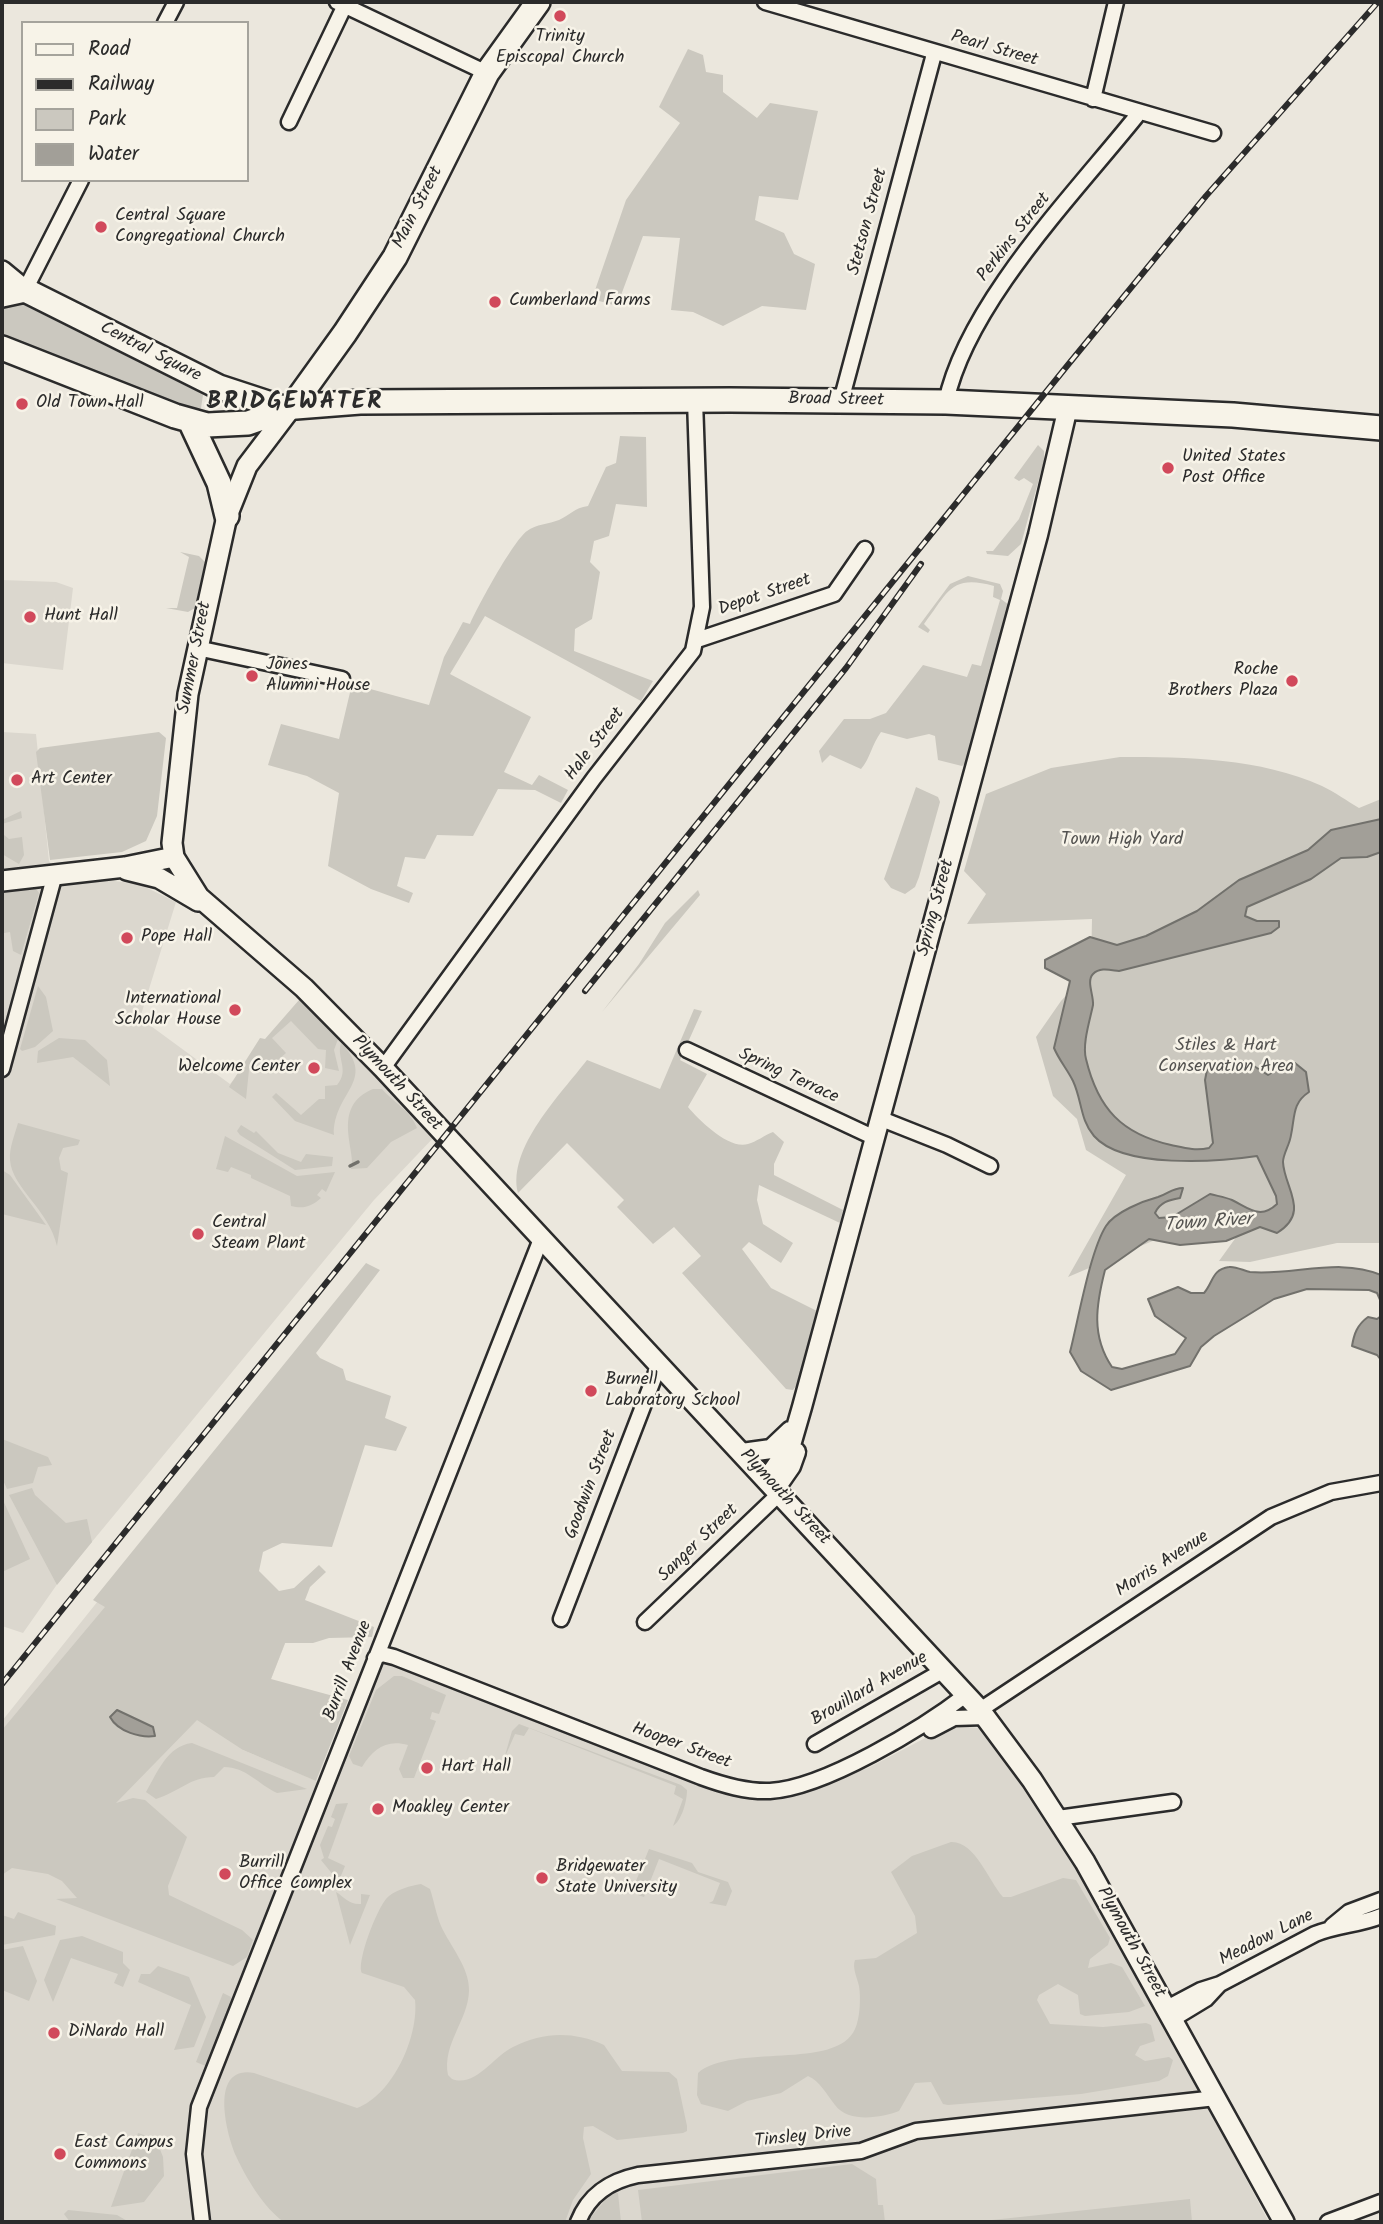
<!DOCTYPE html>
<style>
body{margin:0}
#map{position:relative;width:1383px;height:2224px;overflow:hidden;background:#ebe7dd;font-family:Kalam,sans-serif}
canvas{display:block}
.frame{position:absolute;inset:0;border:4px solid #2b2b2b;pointer-events:none}
.legend{position:absolute;left:21px;top:21px;width:228px;height:161px;box-sizing:border-box;background:#f7f3e8;border:2px solid #a5a39c;margin:0;padding:9px 12px;list-style:none;font-size:21px;color:#2b2b2b}
.legend li{display:flex;align-items:center;gap:14px;height:35px}
.legend b{width:35px;border:2px solid #a5a39c}
</style>
<div id="map">
<canvas width="1383" height="2224"></canvas>
<div class="frame"></div>
<ul class="legend">
<li><b style="height:9px;background:#f7f3e8"></b>Road</li>
<li><b style="height:9px;background:#2b2b2b"></b>Railway</li>
<li><b style="height:19px;background:#cbc8bf"></b>Park</li>
<li><b style="height:19px;background:#a29f98"></b>Water</li>
</ul>
</div>
<script>
const ctx = document.querySelector('canvas').getContext('2d');
ctx.lineJoin = 'round';
function fillPath(path, color) {
  ctx.fillStyle = color;
  ctx.fill(path, 'evenodd');
}
function stroke(path, color, width, dash) {
  ctx.strokeStyle = color;
  ctx.lineWidth = width;
  ctx.lineCap = dash ? 'butt' : 'round';
  ctx.setLineDash(dash || []);
  ctx.stroke(path);
}
function label(font, color, halo, rows, align = 'center') {
  ctx.font = font + ' Kalam,sans-serif';
  ctx.lineWidth = 5;
  ctx.setLineDash([]);
  ctx.textBaseline = 'middle';
  ctx.strokeStyle = halo;
  ctx.fillStyle = color;
  for (const [text, x, y, turn = 0] of rows) {
    ctx.save();
    ctx.translate(x, y);
    ctx.rotate((+turn || 0) * Math.PI / 180);
    ctx.textAlign = isNaN(turn) ? turn : align;
    if (halo) ctx.strokeText(text, 0, 0);
    ctx.fillText(text, 0, 0);
    ctx.restore();
  }
}
const built = new Path2D(`
 M2,580L56,582L73,588L63,670L2,663Z
 M2,732L36,734L49,861L65,884L106,880L139,884L176,902L140,1018L230,1084L304,996L437,1134L374,1200L58,1583L23,1633L2,1626Z
 M126,1566L290,1631L243,1750L331,1787L381,1660L749,1799L778,1800L868,1768L950,1725L979,1728L1010,1767L1063,1846L1137,1974L1269,2222H2V1721Z`);
const green = new Path2D(`
 M688,49L703,55L706,72L723,75V92L757,118L770,103L818,111L798,200L759,196L755,220L784,233L794,254L815,264L806,310L762,306L723,326L693,312L671,310L680,238L643,236L617,306L592,299L626,200L680,123L659,107Z
 M14,297L200,388L203,395L201,408L194,412L4,338L2,302Z
 M620,436L646,437L647,507L616,504L609,536L594,541L590,562L600,572L592,619L575,629L574,651L653,681L641,701L485,616L450,674L531,717L504,772L532,785L539,775L568,790L561,803L535,790L498,789L473,836L437,835L425,859L405,857L397,886L413,893L409,903L371,889L328,866L339,793L307,776L268,765L281,724L339,739L352,684L429,705L444,657L463,622L470,624C478,606 513,541 527,531C536,524 549,524 559,520C570,515 574,508 588,506L606,467L616,463Z
 M1038,445L1044,451V461L1021,544L1008,556L987,554L986,551H993L1019,519L1033,484L1024,478L1019,481L1014,478Z
 M180,552L199,556L205,562L195,608L188,612L166,608H177L189,557Z
 M968,576L1000,584L1003,591L1001,599L1009,605L967,762L962,766L938,760L935,736L929,734L907,739L881,732C872,744 870,759 861,769L830,755L822,763L819,751L844,719H870L886,713L923,665L967,677L972,664L981,666L1000,600L993,597L994,586C950,574 948,593 924,624L930,630L928,633L918,627L950,584Z
 M159,732L166,738L157,816L146,841L122,852L50,860L36,752L40,748Z
 M1120,757C1187,757 1260,758 1322,786C1335,792 1347,801 1359,808L1381,799V1243H1337L1250,1262L1219,1261L1237,1236L1183,1228L1068,1277L1126,1175L1086,1150L1077,1119L1053,1096L1036,1037L1061,1001L1091,968L1092,919L967,924L986,894L964,871L986,794L1051,768Z
 M916,787L938,797L940,802L919,877L915,887L905,894L891,888L884,879Z
 M21,811L22,818L2,824L4,835L9,839L22,837L24,855L19,864L2,854V820Z
 M36,889L39,893L21,955L13,951L10,932L4,933L2,893Z
 M698,890L700,895L602,1012L639,964L665,923Z
 M38,986L46,997L53,1031L35,1047L22,1051L20,1049Z
 M299,1000L338,1039L334,1050L339,1071L325,1068L326,1050L318,1049L291,1021L272,1038L286,1053L272,1065L260,1062L249,1070L246,1099L229,1087L260,1038L265,1039Z
 M694,1009L702,1011L680,1060L707,1074L688,1107C699,1120 729,1150 748,1144C756,1142 765,1135 773,1132L784,1142L774,1164V1175L843,1210L840,1223L759,1185L757,1200L763,1224L793,1243L781,1263L749,1242L742,1249L771,1288L817,1311L799,1382L793,1390L786,1389L682,1273L701,1256L674,1227L653,1244L617,1207L624,1200L567,1143L518,1193C507,1148 561,1094 587,1060L660,1089Z
 M59,1038L85,1040L107,1060L110,1086L73,1057L37,1063L38,1051Z
 M341,1043C378,1081 333,1092 334,1135L295,1121L272,1097L276,1093L301,1115L319,1099H325V1086L337,1085C350,1070 336,1058 341,1043Z
 M373,1089H382C392,1101 411,1111 417,1128L391,1142L367,1168L351,1169C358,1154 329,1107 373,1089Z
 M18,1123L80,1140L78,1145L63,1148L59,1158L61,1170L68,1173L57,1246C49,1210 12,1188 10,1160C9,1148 15,1134 18,1123Z
 M241,1125L254,1133L256,1131L278,1153L301,1162L306,1154L333,1157L332,1166L295,1170L240,1135L237,1131Z
 M225,1136L297,1176L335,1172L326,1192L322,1189L317,1195L321,1198C311,1207 303,1209 291,1206L290,1196L251,1178V1175L231,1167L228,1172L216,1169Z
 M2,1170L10,1175L46,1225L2,1214Z
 M366,1263L380,1270L316,1353L320,1358L343,1369L346,1380L391,1396L385,1418L407,1427L396,1451L365,1445L332,1547L282,1543L263,1552L259,1571L279,1591L294,1588L319,1565L326,1572L310,1587L305,1600L374,1627L372,1637L329,1638L313,1643H285L271,1679L348,1700L316,1781L243,1750L197,1720L116,1803L133,1798L145,1800L187,1837L168,1886L169,1895L242,1930L253,1940L247,1957L233,1966L56,1899L77,1898L62,1881L48,1874L12,1868L2,1875V1730L105,1607L93,1600Z
 M2,1439L48,1457L52,1465L38,1467L33,1483L7,1489L2,1478Z
 M32,1488L35,1495L66,1523L87,1519L92,1542L57,1585L9,1495Z
 M2,1498L30,1559L2,1572Z
 M394,1676H402L446,1695L439,1714L432,1712L430,1719L436,1721L414,1778H403L399,1769L408,1745C386,1739 373,1749 362,1767L353,1764L349,1756L376,1690Z
 M519,1724L681,1785L687,1790C687,1801 682,1820 673,1826L683,1799L674,1794L676,1786L529,1728L524,1736L515,1734L504,1759L512,1731Z
 M192,1743L307,1789L277,1793C258,1784 246,1767 224,1767L214,1777C190,1777 179,1792 156,1799L146,1792C157,1773 167,1746 192,1743Z
 M348,1803L328,1858L345,1866L340,1878L334,1876L321,1860L324,1858L320,1845L328,1826L332,1827L335,1819L331,1817L336,1804Z
 M951,1842C975,1841 988,1880 1003,1897H1011L1063,1878L1076,1880L1110,1938L1108,1945L1090,1959L1088,1968L1111,1963L1122,1967L1145,2006L1129,2012L1085,2016L1080,2014L1078,1995L1058,1984L1039,1995L1037,2000L1050,2024L1103,2027L1146,2023L1151,2025L1155,2041L1140,2046L1135,2055L1145,2061L1169,2057L1173,2060L1168,2076L1159,2081L1081,2094L948,2105L943,2104L931,2082L915,2083L899,2111C881,2118 848,2123 835,2105C827,2095 820,2081 808,2076L781,2093L747,2101L728,2111L701,2104L697,2095L698,2073C732,2043 837,2071 855,2029C860,2019 861,1997 859,1986C857,1977 852,1968 855,1960L876,1958L917,1933L915,1916L891,1872L912,1856Z
 M649,1849L692,1863L698,1872L728,1882L732,1891L726,1906L709,1903L713,1901L720,1883L659,1859L644,1897L638,1895L634,1886Z
 M421,1884L430,1889C434,1901 436,1914 441,1926C450,1946 470,1968 469,1991C468,2021 442,2044 448,2075L452,2079C475,2088 494,2056 513,2047C543,2032 573,2031 604,2045L622,2071L669,2072L677,2079L687,2126V2131L683,2133L617,2140L593,2126L584,2127L583,2138L591,2174L573,2200L565,2222H284C264,2208 246,2178 236,2156C226,2133 209,2065 254,2073L357,2108C393,2095 419,2036 415,2000L404,1987L362,1973C356,1963 378,1904 389,1896C398,1889 410,1886 421,1884Z
 M336,1892C343,1896 349,1905 361,1904V1894L370,1895L350,1945Z
 M18,1912L56,1926L55,1935L2,1945V1915L14,1919Z
 M82,1936L123,1952V1963L130,1970L123,1987L114,1983L118,1974L71,1958L53,2002L44,1980L60,1940Z
 M23,1946L37,1981L29,2001L2,1990V1950Z
 M158,1966L189,1977L206,2017L194,2047L174,2050L191,2005L138,1982L141,1974H150Z
 M223,1993L231,1997L233,2003L208,2067L196,2062Z
 M138,2133L156,2139L163,2157L164,2176L144,2202L111,2207Z
 M852,2164L876,2179L878,2205H883L885,2222H642L638,2190Z
 M611,2193H618L621,2222H587Z
 M1190,2199L1192,2222H973Z
 M68,2210L117,2215L129,2222H70L64,2214Z`);
const water = new Path2D(`
 M1381,819V852L1367,857L1341,858L1311,879L1247,907L1245,916L1257,921H1279V927L1271,933L1119,971C1110,970 1100,967 1093,974C1086,981 1094,996 1093,1005C1090,1020 1082,1044 1086,1059C1098,1109 1122,1134 1171,1145C1185,1148 1195,1151 1209,1148L1213,1143L1205,1080L1208,1065L1246,1061L1268,1075L1284,1065L1295,1063L1306,1072L1309,1092C1292,1103 1295,1117 1291,1135C1290,1144 1283,1154 1283,1162C1284,1188 1311,1212 1277,1233L1260,1227L1226,1241L1180,1245L1149,1239L1105,1270C1096,1305 1091,1336 1112,1367L1122,1369L1175,1354L1186,1338L1155,1316L1148,1299L1178,1287L1191,1293H1204C1213,1283 1212,1269 1229,1267C1236,1266 1244,1271 1250,1272C1293,1276 1339,1257 1381,1275V1302L1377,1293L1369,1290L1307,1289L1274,1299L1214,1336L1201,1347L1190,1366L1111,1390L1081,1371L1070,1352C1078,1321 1090,1251 1106,1226C1115,1212 1143,1201 1158,1197C1168,1194 1172,1188 1183,1188L1180,1198C1169,1200 1160,1202 1155,1213L1159,1218L1172,1217L1210,1194C1217,1196 1225,1197 1232,1200C1249,1208 1260,1220 1277,1204L1276,1196L1257,1156C1217,1162 1123,1169 1094,1136C1080,1120 1082,1100 1073,1081C1067,1069 1059,1060 1054,1048L1070,981L1045,968V960L1090,937L1117,945L1146,936L1197,911L1239,880L1308,850L1331,830Z
 M1381,1316V1360L1377,1355L1352,1346C1354,1334 1357,1325 1368,1317L1377,1319Z
 M117,1710L153,1727L155,1736C141,1738 118,1732 110,1717Z`);
const stream = new Path2D(`
 M350,1166L358,1162`);
const minor = new Path2D(`
 M337,2L487,73
 M765,2L1213,133
 M165,23L176,2
 M1093,99L1116,2
 M289,122L345,5
 M25,290L81,180
 M841,401L934,54
 M946,402C967,303 1076,192 1139,113
 M697,640L834,594L865,549
 M197,648L342,679
 M687,1050L873,1137
 M383,1068L594,778L693,651L702,607L695,400
 M2,1069L55,874
 M879,1118L947,1145L990,1166
 M561,1619L659,1365
 M645,1622L779,1494
 M375,1658L382,1654L394,1657L701,1777C723,1785 746,1792 770,1791C824,1788 923,1728 967,1694
 M980,1710L1271,1517L1331,1492L1381,1483
 M931,1730L954,1718L986,1717
 M815,1744L944,1670
 M1058,1818L1173,1802
 M1332,1926L1349,1912L1381,1900
 M1167,2008L1201,1990L1220,1984L1315,1934C1337,1925 1359,1925 1381,1916
 M1173,2019L1206,1999L1219,1985
 M202,2222L194,2154L199,2107L541,1239
 M578,2222C589,2194 610,2181 638,2175L861,2151L916,2131L1216,2098
 M1328,2222L1381,2202`);
const tertiary = new Path2D(`
 M742,1453L771,1449L790,1431
 M766,1480L791,1445L802,1407L1038,535L1068,407
 M775,1489L791,1466L796,1452`);
const secondary = new Path2D(`
 M2,271L25,290
 M291,408L247,466L227,516L188,694L172,843L174,857L199,897L304,988L383,1068L980,1710L1032,1780L1085,1862L1284,2222
 M127,870L159,878L198,901
 M2,881L125,867L174,857`);
const primary = new Path2D(`
 M2,295L25,290L219,387L283,408L360,402L730,400L946,402L1233,415L1381,428
 M2,348L175,416L207,425L248,423L291,408L345,333L395,257L487,73L538,2
 M190,421L219,483L227,516`);
const rail = new Path2D(`
 M585,991L846,668L921,564
 M2,1684L1067,366L1206,196L1378,2`);
const markers = [
 [560,16,7,"#d1495b"],
 [101,227,7,"#d1495b"],
 [495,302,7,"#d1495b"],
 [22,404,7,"#d1495b"],
 [1168,468,7,"#d1495b"],
 [30,617,7,"#d1495b"],
 [252,676,7,"#d1495b"],
 [1292,681,7,"#d1495b"],
 [17,780,7,"#d1495b"],
 [127,938,7,"#d1495b"],
 [235,1010,7,"#d1495b"],
 [314,1068,7,"#d1495b"],
 [198,1234,7,"#d1495b"],
 [591,1391,7,"#d1495b"],
 [427,1768,7,"#d1495b"],
 [378,1809,7,"#d1495b"],
 [225,1874,7,"#d1495b"],
 [542,1878,7,"#d1495b"],
 [54,2033,7,"#d1495b"],
 [60,2154,7,"#d1495b"]
];
const poiNames = [
 ["Trinity",560,38,"center"],
 ["Episcopal Church",560,59,"center"],
 ["Central Square",115,217],
 ["Congregational Church",115,238],
 ["Cumberland Farms",509,302],
 ["Old Town Hall",36,404],
 ["United States",1182,458],
 ["Post Office",1182,479],
 ["Hunt Hall",44,617],
 ["Jones",266,666],
 ["Alumni House",266,687],
 ["Roche",1278,671,"right"],
 ["Brothers Plaza",1278,692,"right"],
 ["Art Center",31,780],
 ["Pope Hall",141,938],
 ["International",221,1000,"right"],
 ["Scholar House",221,1021,"right"],
 ["Welcome Center",300,1068,"right"],
 ["Central",212,1224],
 ["Steam Plant",212,1245],
 ["Burnell",605,1381],
 ["Laboratory School",605,1402],
 ["Hart Hall",441,1768],
 ["Moakley Center",392,1809],
 ["Burrill",239,1864],
 ["Office Complex",239,1885],
 ["Bridgewater",556,1868],
 ["State University",556,1889],
 ["DiNardo Hall",68,2033],
 ["East Campus",74,2144],
 ["Commons",74,2165]
];
const streetNames = [
 ["Pearl Street",994,50,16],
 ["Main Street",419,208,-63],
 ["Stetson Street",869,222,-75],
 ["Perkins Street",1015,238,-52],
 ["Central Square",150,353,27],
 ["Broad Street",836,401,1],
 ["Depot Street",765,596,-19],
 ["Summer Street",196,658,-79],
 ["Hale Street",596,745,-53],
 ["Spring Street",937,908,-75],
 ["Spring Terrace",788,1077,25],
 ["Plymouth Street",396,1084,47],
 ["Goodwin Street",592,1485,-69],
 ["Plymouth Street",784,1498,47],
 ["Sanger Street",699,1544,-44],
 ["Morris Avenue",1163,1565,-33],
 ["Burrill Avenue",349,1671,-69],
 ["Brouillard Avenue",870,1690,-30],
 ["Hooper Street",681,1747,20],
 ["Meadow Lane",1267,1939,-27],
 ["Plymouth Street",1130,1943,61],
 ["Tinsley Drive",803,2138,-6]
];
const parkNames = [
 ["Town High Yard",1122,841],
 ["Stiles & Hart",1226,1047],
 ["Conservation Area",1226,1068]
];
const waterNames = [
 ["Town River",1208,1224,-4]
];
const districtNames = [
 ["BRIDGEWATER",295,404]
];
fillPath(built, '#dbd7ce');
fillPath(green, '#cbc8bf');
fillPath(water, '#a29f98');
stroke(water, '#72716c', 2);
stroke(stream, '#72716c', 3.5);
stroke(minor, '#2b2b2b', 19);
stroke(tertiary, '#2b2b2b', 23);
stroke(secondary, '#2b2b2b', 24);
stroke(primary, '#2b2b2b', 28);
stroke(minor, '#f7f3e8', 14);
stroke(tertiary, '#f7f3e8', 18);
stroke(secondary, '#f7f3e8', 19);
stroke(primary, '#f7f3e8', 23);
stroke(rail, '#2b2b2b', 6);
stroke(rail, '#f7f3e8', 3.5, [10]);
for (const [x, y, r, color] of markers) {
  const dot = new Path2D();
  dot.arc(x, y, r, 0, 2 * Math.PI);
  ctx.fillStyle = color;
  ctx.fill(dot);
  stroke(dot, '#f7f3e8', 2.5);
}
label('18px', '#2b2b2b', '#f7f3e8', poiNames, 'left');
label('18px', '#2b2b2b', '#f7f3e8', streetNames);
label('18px', '#535250', '#f7f3e8', parkNames);
label('italic 19px', '#555451', '#f7f3e8', waterNames);
ctx.letterSpacing = '2px';
label('bold 24px', '#2b2b2b', '#f7f3e8', districtNames);
ctx.letterSpacing = '0px';
</script>
